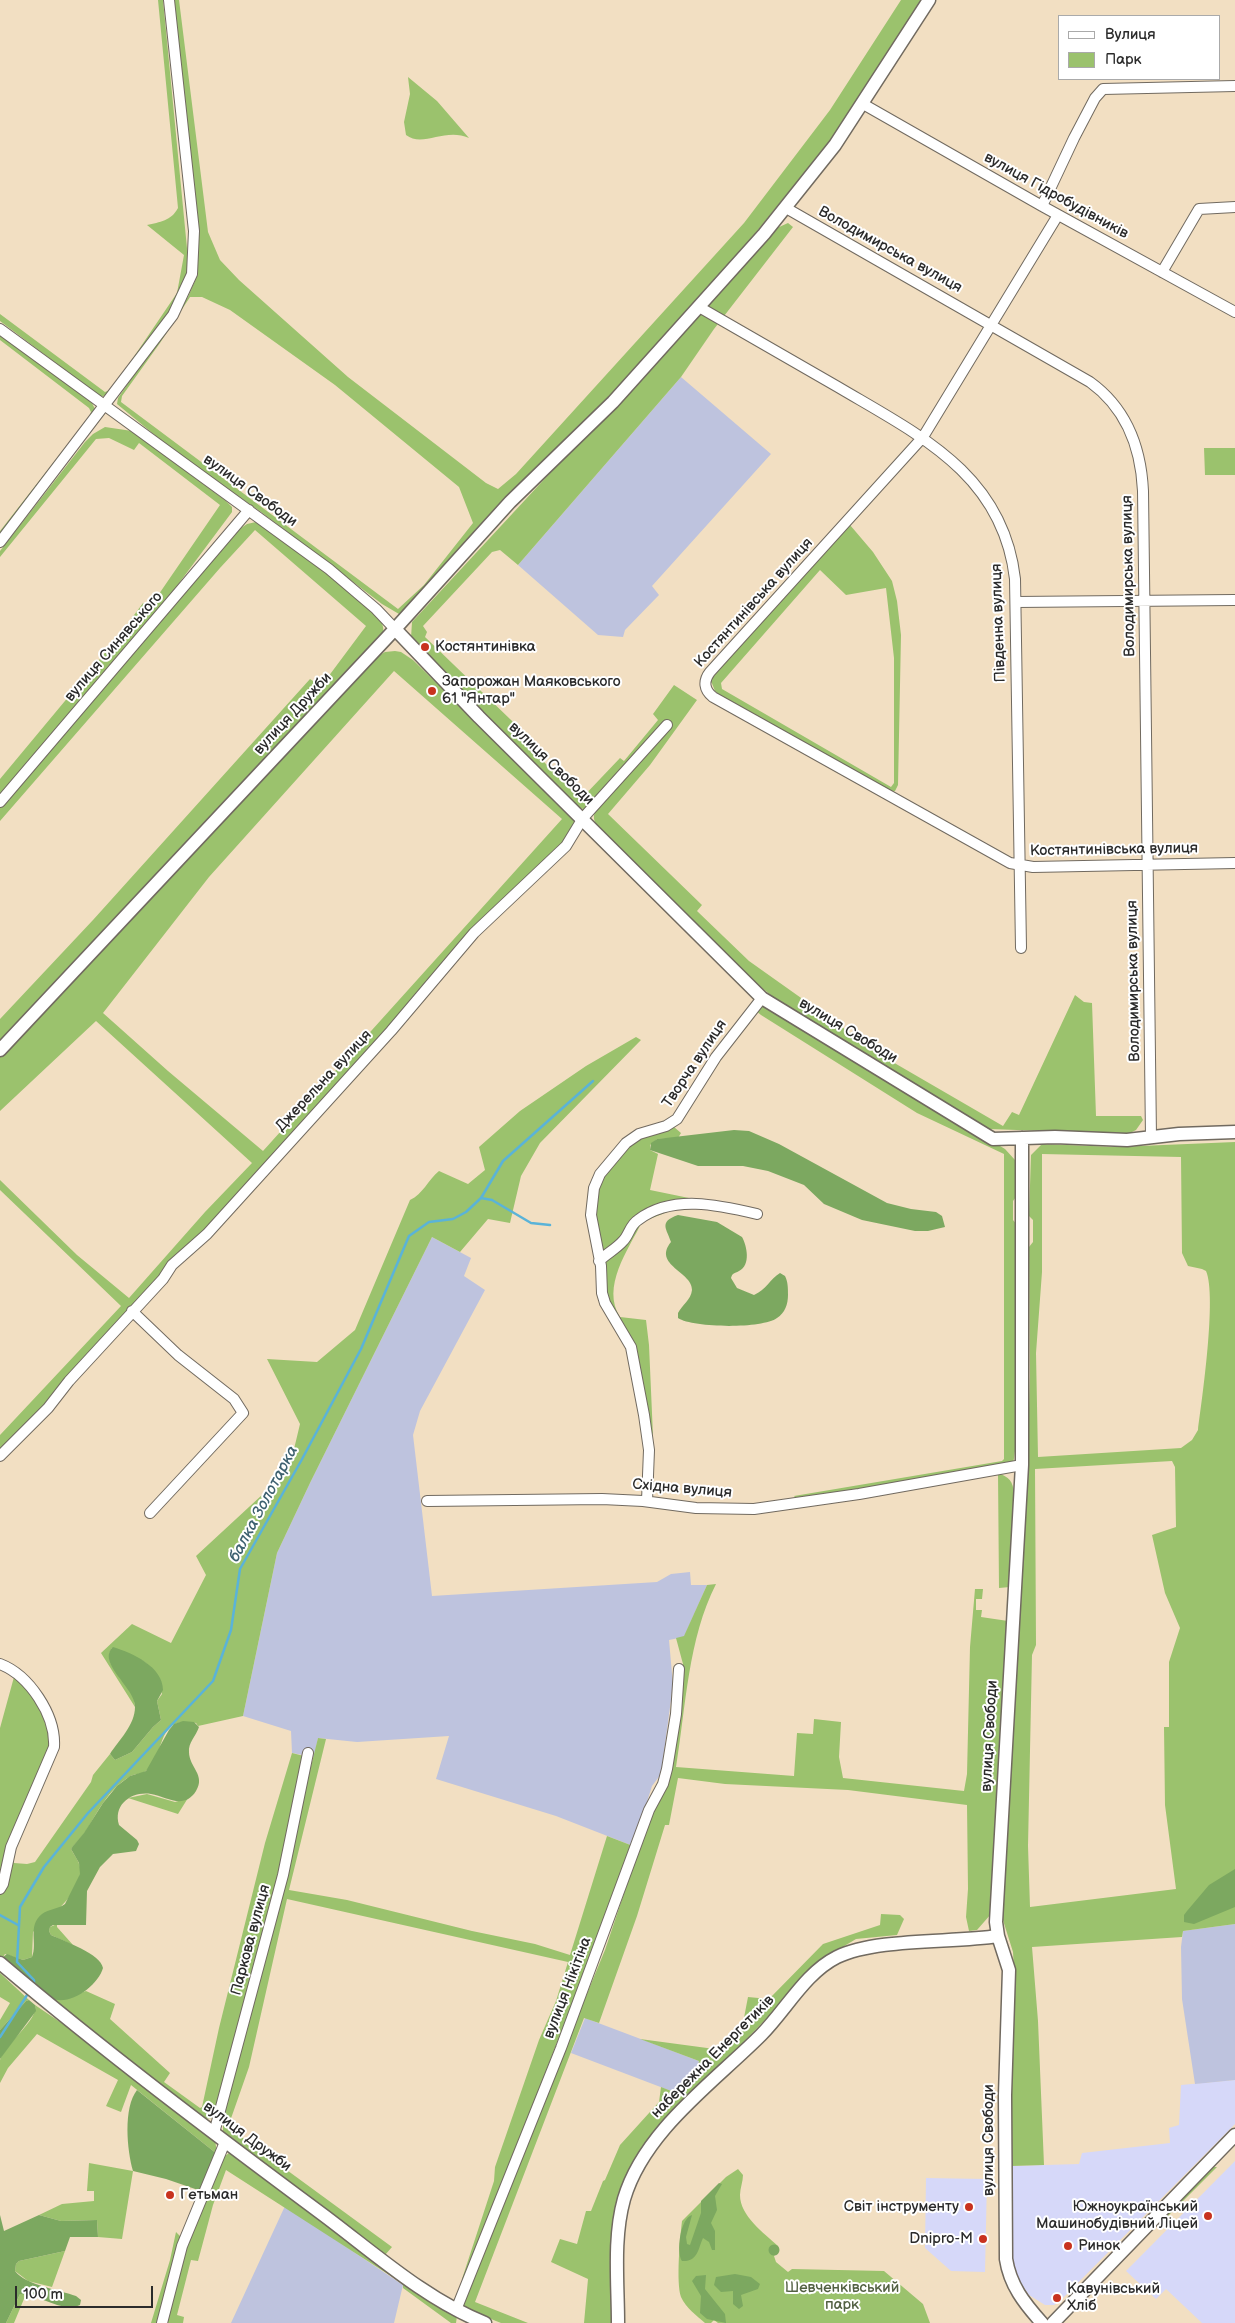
<!DOCTYPE html>
<meta charset="utf-8">
<style>
body{margin:0}
#map{position:relative;width:1235px;height:2323px;overflow:hidden;background:#f2dfc2;font-family:"Balsamiq Sans",sans-serif}
canvas{display:block}
.legend{position:absolute;left:1058px;top:15px;width:162px;height:65px;box-sizing:border-box;background:#fff;border:1px solid #aaa;margin:0;padding:6px 9px;list-style:none;font-size:15px;color:#2b2b2b}
.legend li{display:flex;align-items:center;gap:10px;height:25px}
.legend b{width:25px;border:1px solid #aaa}
.scale{position:absolute;left:15px;top:2286px;width:138px;height:22px;box-sizing:border-box;border:2px solid #2b2b2b;border-top:0;padding-left:6px;font-size:15px;line-height:18px;white-space:nowrap;color:#2b2b2b;-webkit-text-stroke:4px #fff;paint-order:stroke}
</style>
<div id="map">
<canvas width="1235" height="2323"></canvas>
<ul class="legend">
<li><b style="height:6px;background:#fff"></b>Вулиця</li>
<li><b style="height:14px;background:#9bc26d"></b>Парк</li>
</ul>
<div class="scale">100 m</div>
</div>
<script>
const ctx = document.querySelector('canvas').getContext('2d');
ctx.lineJoin = 'round';
function fillPath(path, color) {
  ctx.fillStyle = color;
  ctx.fill(path, 'evenodd');
}
function stroke(path, color, width, dash) {
  ctx.strokeStyle = color;
  ctx.lineWidth = width;
  ctx.lineCap = dash ? 'butt' : 'round';
  ctx.setLineDash(dash || []);
  ctx.stroke(path);
}
function label(font, color, halo, rows, align = 'center') {
  ctx.font = font + ' "Balsamiq Sans",sans-serif';
  ctx.lineWidth = 4;
  ctx.setLineDash([]);
  ctx.textBaseline = 'middle';
  ctx.strokeStyle = halo;
  ctx.fillStyle = color;
  for (const [text, x, y, turn = 0] of rows) {
    ctx.save();
    ctx.translate(x, y);
    ctx.rotate((+turn || 0) * Math.PI / 180);
    ctx.textAlign = isNaN(turn) ? turn : align;
    if (halo) ctx.strokeText(text, 0, 0);
    ctx.fillText(text, 0, 0);
    ctx.restore();
  }
}
const built = new Path2D(`
 M1235,2080V2124L1059,2302L1054,2305H1045L1029,2295L1013,2272L1010,2255L1011,2166L1079,2164L1082,2153L1170,2143L1169,2128L1179,2125L1181,2085Z
 M1235,2161V2323H1202L1166,2289L1156,2299L1126,2271Z
 M926,2178L987,2179L985,2272L951,2271L925,2248Z`);
const industrial = new Path2D(`
 M681,377L771,454L652,586L659,595L625,630L623,637L598,635L518,565Z
 M432,1237L471,1258L464,1276L485,1290L420,1411L413,1435L432,1596L657,1582L671,1574L690,1572L691,1585H707L684,1637L669,1640L673,1685L661,1774L652,1786L633,1846L556,1816L436,1779L449,1736L357,1742L318,1738L314,1757L292,1753L291,1731L243,1716L277,1553L310,1483Z
 M1235,1924V2080L1195,2084L1182,1999L1181,1947L1183,1931Z
 M585,2018L699,2061L696,2075L679,2094L571,2053Z
 M285,2206L403,2285L394,2323H231Z`);
const green = new Path2D(`
 M158,0H163L189,269L171,311L115,391L101,397L0,321V314L105,392L112,389L177,293L184,255L147,225C160,222 171,221 178,208Z
 M171,0H179L208,232L220,260L239,280L348,377L486,483L498,489L516,474L744,223L830,110L901,0H923L834,136L723,273L608,399L399,614L382,604L261,512L173,450L117,404L118,398L188,297L198,274V251ZM190,297H202L230,310L335,385L459,487L473,523L424,585L398,609L121,402L122,396L160,343Z
 M408,77L437,101L469,138C445,127 423,148 406,135L404,122L410,94Z
 M788,223L793,227L714,329L681,377L518,565L500,550L492,552L423,626L427,632L425,637L539,747L534,752L581,799L620,758L624,761L658,720L653,714L674,685L697,700L650,765L608,814L702,905L697,911L749,961L842,1027L891,1061L1003,1126L1012,1112L1019,1115L1075,995L1084,1002L1092,1003L1096,1116H1141L1143,1120L1136,1130L1128,1134L989,1129L776,999L758,985L598,827C591,818 594,813 599,804L588,810L579,808L497,729L411,638L412,622L777,228Z
 M0,333L92,403L95,409L94,414L0,535V531L89,417L91,412L89,408L0,340Z
 M105,427L132,431L226,501L232,507V512L153,618L0,794V779L114,642L143,603L150,607L220,505L139,443L134,450L109,438L96,439L0,557V551L85,442L93,434Z
 M1204,448H1235V475H1205Z
 M256,522C272,527 368,604 379,619C383,624 384,628 383,634L0,1044V1019L93,920L310,679L316,683L328,677L366,626L255,530L220,568L0,821V807L238,530L247,524Z
 M850,525L873,552L892,581L897,601L901,635L898,785L895,791L890,792L722,697L715,691L711,681L713,675ZM820,570L846,595L886,588L894,658V783L891,787L722,689L721,683Z
 M395,651L401,652L413,660L577,820V827L412,1004L57,1393L0,1452V1435L121,1306L0,1190V1180L77,1255L129,1298L205,1212L252,1163L96,1021L0,1111V1057L378,656L385,652ZM394,671L562,819L263,1151L168,1071L103,1013L209,877Z
 M763,1003L1005,1149L1015,1160L1018,1194L1013,1201V1220L1018,1226L1016,1444L1013,1465L798,1501L794,1496L1002,1461L1004,1459V1154L917,1113L761,1015L756,1011Z
 M636,1037L641,1040L540,1143L521,1176L510,1223L488,1219L460,1252L432,1237L310,1483L277,1553L243,1716L198,1726L196,1723C155,1715 167,1752 147,1770C142,1775 134,1773 129,1777C108,1790 98,1811 86,1831C81,1838 75,1843 71,1849C74,1855 79,1861 80,1867C84,1892 49,1917 33,1932L32,1957L23,1960L5,1954L3,1957L4,1960L0,1961V1891L12,1853L14,1863L27,1864L35,1862L91,1782L93,1775L110,1754L115,1760L132,1752L153,1727L161,1720L157,1701L162,1694C155,1659 142,1661 112,1648C108,1654 109,1658 111,1664L134,1697L135,1707L101,1653L132,1624L171,1643L206,1575L196,1556L289,1470L300,1424L267,1359L317,1362L355,1330L410,1200C423,1194 428,1180 439,1171L468,1184L485,1170L479,1147L520,1111L586,1066Z
 M674,1127L681,1133L678,1138L657,1139L650,1145V1150L658,1154L650,1190L689,1198L692,1207L675,1209L642,1222C628,1250 601,1287 620,1317L646,1320L649,1345L653,1436L646,1414L635,1352L606,1299L594,1206L604,1172L638,1138Z
 M1235,1142V1924L1183,1931L1182,1937L1032,1947L1038,2021L1044,2165L1011,2166L1008,2081L1014,1970L1013,1952L1002,1917L1026,1507L1030,1376L1029,1247L1033,1242V1220L1029,1216L1031,1155L1042,1144L1116,1147ZM1042,1154L1181,1157L1182,1253L1188,1266L1202,1269L1206,1271C1217,1296 1202,1400 1198,1430L1192,1440L1181,1448L1038,1457L1036,1353L1042,1272ZM1172,1461L1175,1467L1176,1527L1152,1535L1165,1593L1180,1628L1169,1662V1727H1164L1165,1805L1176,1889L1030,1907L1028,1846L1032,1655L1036,1645L1035,1469Z
 M998,1473C1009,1477 1013,1481 1014,1493L1010,1587L999,1588Z
 M716,1584C688,1639 686,1706 676,1767L794,1776L797,1733L813,1734L814,1719L841,1722L839,1757L843,1778L964,1791L967,1774L970,1647L975,1589H983L982,1599H976V1610H982L981,1617L1008,1621L991,1914L977,1930L969,1931L966,1917L968,1889L967,1805L848,1790L725,1784L678,1778L669,1825H665L637,1916L599,2023L584,2018L475,2302L528,2323H501L466,2309L463,2305L549,2086L605,1950L647,1825L668,1778L683,1664L676,1638L684,1636L707,1585Z
 M14,1677C36,1695 44,1717 52,1743L0,1882V1728Z
 M318,1738L326,1739L289,1890L347,1900L472,1931L535,1944L570,1955L607,1836L633,1846L465,2280L462,2279L494,2181L495,2167L539,2040L556,2001L568,1962L287,1899L249,2067L228,2127L392,2247L385,2255L226,2137L223,2131V2121Z
 M292,1753L304,1756L270,1915L217,2110L213,2118L204,2119L51,1998L61,2000L86,1991L115,2004L110,2019L170,2073L164,2082L200,2108L202,2107L219,2028L265,1843Z
 M147,1794L175,1802L188,1798L178,1814L128,1798Z
 M881,1914L900,1915L904,1919L897,1935L856,1939L826,1957L644,2145C637,2157 629,2169 624,2182C609,2220 612,2281 611,2323H584L588,2279L551,2262L560,2239L577,2244L586,2211H591L603,2181L605,2180L620,2145L659,2102L661,2087L679,2094L696,2075L699,2061L640,2039L722,2050L742,2028L748,1997L769,1999L823,1944L880,1925Z
 M57,1924V1927L73,1945L51,1935L49,1931L50,1927Z
 M0,1973L29,2000L26,2001L0,2030V2020L10,2003L0,1997Z
 M35,2005L88,2041L215,2139L217,2154L131,2085L121,2112L106,2106L118,2080L37,2034L8,2068L0,2083C0,2076 0,2066 0,2060C4,2044 39,2020 35,2005Z
 M229,2153H235L457,2316L456,2323H451L403,2288V2285L394,2278L226,2170L213,2205L198,2261L191,2260L177,2315L184,2317L183,2323H166L185,2251L221,2159Z
 M89,2163L133,2171L122,2239L98,2237L97,2220L61,2221L39,2215L62,2204L94,2201V2191H87Z
 M1207,2167H1217L1163,2221H1155Z
 M738,2169L743,2175C743,2182 740,2188 740,2195C740,2216 764,2233 778,2246L779,2251L774,2256L776,2262L788,2272L792,2269L884,2271L923,2304L930,2323H718L714,2320L711,2323H705C697,2316 686,2308 681,2297C676,2282 680,2238 682,2221L726,2177Z
 M176,2232L181,2237L158,2323H151L170,2260Z
 M65,2251L52,2287L28,2281L15,2271L16,2264L19,2261Z
 M20,2294H26L14,2323H6Z`);
const forest = new Path2D(`
 M734,1130L749,1131L779,1144L887,1203L911,1209L936,1212L942,1216L945,1227L928,1231H915L862,1220L824,1204L804,1185L768,1171L743,1166H698L650,1150L651,1143L657,1139Z
 M678,1215L717,1222L742,1237C747,1246 751,1265 739,1271C734,1274 733,1272 731,1278L737,1288L754,1295C766,1290 770,1279 780,1273L785,1276C788,1282 788,1288 788,1295C788,1304 785,1313 777,1318C762,1329 693,1328 678,1318V1313C682,1305 691,1300 692,1290C693,1272 652,1265 671,1242C667,1229 658,1222 678,1215Z
 M113,1647C133,1653 163,1667 163,1690L157,1701L161,1720L153,1727L132,1752L115,1760L110,1754C119,1740 135,1725 135,1707C136,1688 96,1663 113,1647Z
 M183,1721L194,1722L199,1727C196,1736 188,1743 189,1752C189,1767 206,1775 196,1791C184,1810 167,1797 151,1794C131,1791 113,1805 119,1825L137,1840L139,1844L136,1851L113,1854L100,1867L87,1891L86,1925H53L50,1927L49,1931L51,1935C64,1941 101,1954 103,1968C98,1986 69,2007 51,1998L3,1957L7,1954L23,1960L32,1957C38,1943 27,1926 42,1914C49,1909 58,1909 65,1904L80,1874L79,1863L71,1849L73,1846L84,1833L103,1803L117,1786L130,1776L146,1771L169,1730L174,1724Z
 M1235,1869V1907L1194,1924L1184,1922V1915L1187,1911L1209,1885Z
 M29,2000L35,2005L36,2011L0,2059V2030L26,2001Z
 M137,2090L217,2154L201,2191L166,2179L133,2171C127,2150 123,2108 137,2090Z
 M719,2183L722,2184L715,2196L717,2210L711,2223L715,2231V2250H712L709,2242L703,2238C698,2249 698,2262 682,2261C676,2253 680,2218 692,2215L686,2237L687,2244L690,2245L701,2213V2201Z
 M0,2215L4,2231L39,2215L61,2221L97,2220L98,2237H70L65,2251L19,2261L16,2264L15,2271C25,2285 60,2290 76,2296L81,2300L80,2305C60,2313 40,2294 20,2294L6,2323H0Z
 M768.5 2250a5.5 5.5 0 1 1 11 0a5.5 5.5 0 1 1-11 0Z
 M735,2274L751,2277L760,2284L758,2289L741,2295L743,2306L739,2309L733,2304V2291L721,2292L714,2285L716,2277Z
 M706,2275L705,2289L725,2314L726,2323L707,2319L700,2313L701,2296L692,2281L696,2276Z`);
const stream = new Path2D(`
 M481,1198L492,1200L531,1223L550,1225
 M0,1915L18,1925
 M34,1985V1980L17,1962L20,1907L44,1867L88,1813L213,1681L231,1630L240,1569L301,1461L361,1349L409,1236L429,1222L453,1219L466,1212L481,1198L503,1161L593,1081
 M0,2037L29,1992`);
const minor = new Path2D(`
 M863,104L1042,206L1235,312
 M1042,206L1074,138L1095,98L1103,89L1235,86
 M786,208L1090,382C1126,408 1141,448 1143,491L1151,1137
 M1058,215L923,437L710,672C703,681 704,690 713,697L1010,863L1033,867L1235,863
 M1162,272L1199,209L1235,207
 M699,307C745,333 791,360 838,387C919,435 1003,474 1015,579L1021,948
 M0,329L329,569L376,609L395,629
 M0,542L173,315L192,274L194,231L169,0
 M1016,602L1235,600
 M0,802L249,510
 M599,1261C606,1254 616,1249 623,1241C629,1235 630,1225 638,1220C672,1194 719,1205 757,1214
 M132,1311L178,1355L234,1399L243,1413L150,1513
 M0,1456L48,1408L69,1381L163,1279L172,1265L207,1234L391,1031L474,933L566,846L583,818L667,725
 M427,1501L602,1499L643,1501L696,1508L754,1509L859,1494L1022,1465
 M647,1501L649,1450L644,1415L631,1347L605,1303L602,1293L601,1266L591,1215L594,1188L600,1174L626,1143L639,1134L666,1126L677,1119L716,1057L762,998
 M0,1664C29,1675 56,1715 54,1747L11,1847L3,1884L0,1889
 M214,2133L283,1875L308,1753
 M456,2310L561,2048L649,1810L663,1784L667,1769L676,1714L679,1669
 M162,2323L182,2246L225,2142`);
const tertiary = new Path2D(`
 M395,629L479,717L762,998L993,1139L1055,1137L1127,1140L1179,1134L1235,1132
 M0,1050L395,629L510,502L613,402L764,234L835,145L929,0
 M1022,1138V1465L996,1922L998,1936L1009,1970L1005,2095L1006,2259C1010,2285 1024,2303 1042,2323
 M0,1963C104,2051 213,2133 322,2214C373,2252 426,2300 485,2323
 M618,2323C618,2283 613,2238 624,2199C644,2131 713,2083 761,2035C786,2010 805,1973 837,1957C876,1938 952,1943 998,1936
 M1053,2323L1235,2135`);
const markers = [
 [425,647,5,"#c8321e"],
 [432,691,5,"#c8321e"],
 [170,2195,5,"#c8321e"],
 [969,2207,5,"#c8321e"],
 [1208,2216,5,"#c8321e"],
 [983,2239,5,"#c8321e"],
 [1068,2246,5,"#c8321e"],
 [1057,2298,5,"#c8321e"]
];
const streetNames = [
 ["вулиця Гідробудівників",1056,196,29],
 ["Володимирська вулиця",890,250,29],
 ["вулиця Свободи",250,491,36],
 ["Володимирська вулиця",1129,576,-91],
 ["Костянтинівська вулиця",754,603,-48],
 ["Південна вулиця",999,623,-92],
 ["вулиця Синявського",114,647,-49],
 ["вулиця Дружби",293,714,-47],
 ["вулиця Свободи",551,764,44],
 ["Костянтинівська вулиця",1114,850,-1],
 ["Володимирська вулиця",1134,981,-91],
 ["вулиця Свободи",848,1031,31],
 ["Творча вулиця",695,1064,-56],
 ["Джерельна вулиця",324,1081,-47],
 ["Східна вулиця",682,1489,5],
 ["вулиця Свободи",990,1736,-87],
 ["Паркова вулиця",251,1940,-75],
 ["вулиця Нікітіна",568,1988,-69],
 ["набережна Енергетиків",713,2057,-45],
 ["вулиця Дружби",247,2137,37],
 ["вулиця Свободи",989,2140,-90]
];
const poiNames = [
 ["Костянтинівка",435,647],
 ["Запорожан Маяковського",442,682],
 ["61 \"Янтар\"",442,699],
 ["Гетьман",180,2195],
 ["Світ інструменту",959,2207,"right"],
 ["Южноукраїнський",1198,2207,"right"],
 ["Машинобудівний Ліцей",1198,2224,"right"],
 ["Dnipro-M",973,2239,"right"],
 ["Ринок",1078,2246],
 ["Кавунівський",1067,2289],
 ["Хліб",1067,2306]
];
const parkNames = [
 ["Шевченківський",842,2288],
 ["парк",842,2305]
];
const waterNames = [
 ["балка Золотарка",264,1504,-62]
];
fillPath(built, '#d6d8f9');
fillPath(industrial, '#bec3de');
fillPath(green, '#9bc26d');
fillPath(forest, '#7ca860');
stroke(stream, '#5ab3d8', 2.5);
stroke(minor, '#716a60', 12);
stroke(tertiary, '#716a60', 15);
stroke(minor, '#fff', 10);
stroke(tertiary, '#fff', 12);
for (const [x, y, r, color] of markers) {
  const dot = new Path2D();
  dot.arc(x, y, r, 0, 2 * Math.PI);
  ctx.fillStyle = color;
  ctx.fill(dot);
  stroke(dot, '#fff', 2);
}
label('15px', '#2b2b2b', '#fff', streetNames);
label('15px', '#2b2b2b', '#fff', poiNames, 'left');
label('15px', '#526042', '#fff', parkNames);
label('italic 16px', '#3e6170', '#fff', waterNames);
</script>
